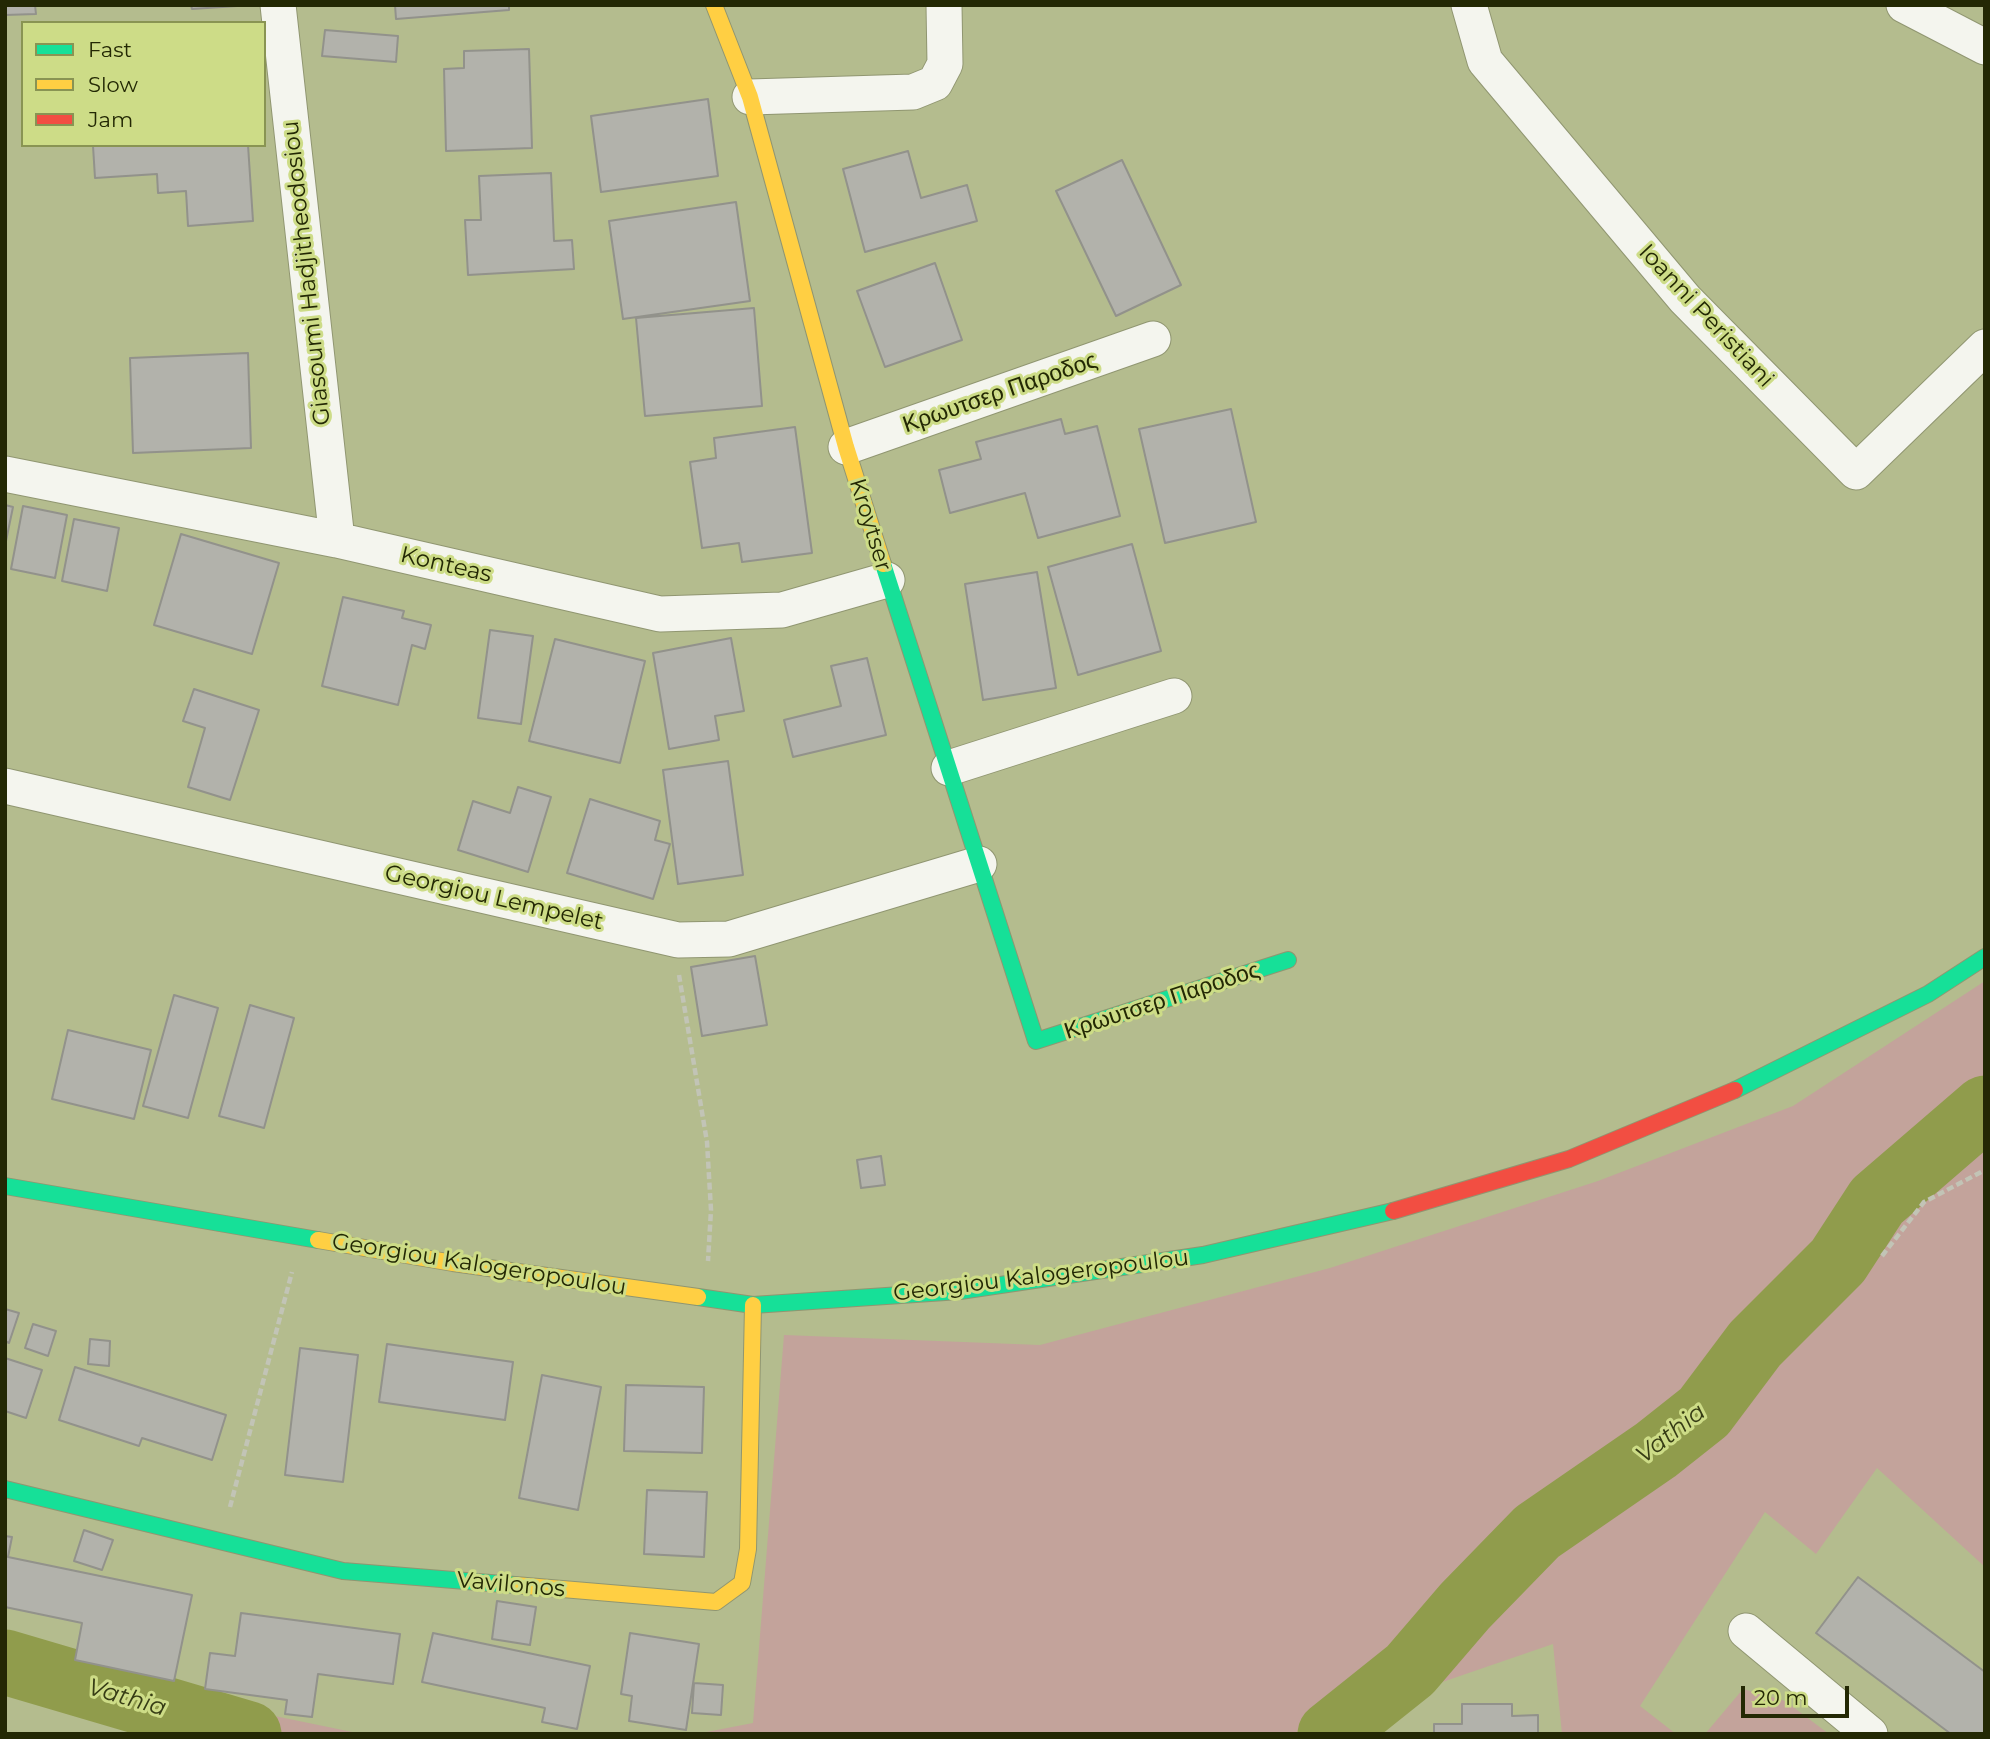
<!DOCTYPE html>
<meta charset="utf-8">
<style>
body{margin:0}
#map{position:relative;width:1990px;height:1739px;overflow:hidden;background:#b4bc8e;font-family:Montserrat,sans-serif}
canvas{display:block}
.frame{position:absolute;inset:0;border:7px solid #232804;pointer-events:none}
.legend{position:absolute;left:21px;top:21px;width:245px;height:126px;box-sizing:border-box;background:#cddc87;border:2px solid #899453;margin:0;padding:9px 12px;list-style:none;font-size:21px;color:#232804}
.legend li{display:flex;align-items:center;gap:14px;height:35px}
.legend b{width:35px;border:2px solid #899453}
.scale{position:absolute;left:1741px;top:1686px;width:108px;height:32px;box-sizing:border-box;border:4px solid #232804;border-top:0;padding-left:9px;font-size:21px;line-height:24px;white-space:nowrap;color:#232804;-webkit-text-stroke:5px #cddc87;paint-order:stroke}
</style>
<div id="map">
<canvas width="1990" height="1739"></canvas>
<div class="frame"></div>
<ul class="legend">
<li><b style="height:9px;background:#16e098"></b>Fast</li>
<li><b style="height:9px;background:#ffcf43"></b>Slow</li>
<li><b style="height:9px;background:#f24e42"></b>Jam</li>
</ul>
<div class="scale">20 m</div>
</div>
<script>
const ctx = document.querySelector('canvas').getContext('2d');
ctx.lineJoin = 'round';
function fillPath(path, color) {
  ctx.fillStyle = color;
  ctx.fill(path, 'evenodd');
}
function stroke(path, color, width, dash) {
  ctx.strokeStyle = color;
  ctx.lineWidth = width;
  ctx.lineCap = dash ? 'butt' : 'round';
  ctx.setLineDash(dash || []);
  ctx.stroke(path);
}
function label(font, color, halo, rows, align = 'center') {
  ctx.font = font + ' Montserrat,sans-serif';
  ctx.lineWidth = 6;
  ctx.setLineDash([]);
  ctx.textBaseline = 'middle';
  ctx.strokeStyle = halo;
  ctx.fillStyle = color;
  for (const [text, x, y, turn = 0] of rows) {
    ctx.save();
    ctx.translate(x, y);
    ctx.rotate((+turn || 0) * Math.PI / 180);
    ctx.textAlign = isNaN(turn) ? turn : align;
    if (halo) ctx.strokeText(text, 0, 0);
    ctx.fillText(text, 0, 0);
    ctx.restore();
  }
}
const green = new Path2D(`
 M1985,981V1567L1877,1468L1816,1554L1765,1512L1640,1706L1676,1734H1562L1553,1644L1291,1734H696L753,1723L784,1335L1040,1345L1330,1268L1598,1181L1793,1106Z
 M1743,1689L1785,1701L1829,1734H1705Z
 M192,1699L362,1734H180Z`);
const river = new Path2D(`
 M5,1662L249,1734
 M1330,1734L1410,1670L1465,1606L1537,1532L1656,1450L1704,1412L1755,1344L1838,1261L1877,1201L1985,1108`);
const building = new Path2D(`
 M5,5H35L36,14L5,15Z
 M191,5H237V6L192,9Z
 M395,5H509V10L396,19Z
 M325,30L398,36L396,62L322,56Z
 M529,49L532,148L446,151L444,69L464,68V51Z
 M708,99L718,176L601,192L591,116Z
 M248,145L253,221L188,226L186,191L158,193L157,174L95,178L93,146Z
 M908,151L921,198L967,185L977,221L865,252L843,169Z
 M1122,160L1181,285L1116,316L1056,191Z
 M551,173L554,241L572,240L574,269L468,275L465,220H481L479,176Z
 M736,202L750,301L623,319L609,221Z
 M935,263L962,340L885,367L857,291Z
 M754,308L762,406L645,416L636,318Z
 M248,353L251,448L133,453L130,358Z
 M1231,409L1256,522L1165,543L1139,429Z
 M1061,419L1065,434L1097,426L1120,516L1038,538L1025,493L950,513L939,470L981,459L976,442Z
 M795,427L812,553L742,562L739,543L702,548L690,462L716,458L714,438Z
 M5,505L13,507L5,546Z
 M23,506L67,515L55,578L11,569Z
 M74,519L119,528L107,591L62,581Z
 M181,534L279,563L252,654L154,625Z
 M1132,544L1161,651L1078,675L1048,567Z
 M1037,572L1056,688L983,700L965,584Z
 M343,597L404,611L402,618L431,625L425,649L412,645L398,705L322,686Z
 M490,630L533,636L521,724L478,718Z
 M731,638L744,711L715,716L719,740L669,749L653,653Z
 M555,639L645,661L620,763L529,741Z
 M867,658L886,735L793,757L784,720L841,706L831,666Z
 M194,689L259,710L230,800L188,787L205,728L183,721Z
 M728,761L743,875L678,884L663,770Z
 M518,787L551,797L528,872L458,850L473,801L510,813Z
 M590,799L660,821L655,840L670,844L653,899L567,873Z
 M755,956L767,1025L702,1036L691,967Z
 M174,995L218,1008L188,1118L143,1106Z
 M250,1005L294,1018L264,1128L219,1116Z
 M68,1030L151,1050L134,1119L52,1099Z
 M881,1156L885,1185L861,1188L857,1160Z
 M5,1309L19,1313L9,1343L5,1341Z
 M33,1324L56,1331L48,1356L25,1348Z
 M90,1339L110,1341L109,1366L88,1364Z
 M387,1344L513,1362L505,1420L379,1402Z
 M300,1348L358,1355L343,1482L285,1475Z
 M5,1358L42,1370L26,1418L5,1411Z
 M75,1367L226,1415L212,1460L142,1438L139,1446L59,1420Z
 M542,1375L601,1387L578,1510L519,1498Z
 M626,1385L704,1387L702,1453L624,1451Z
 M647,1490L707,1492L704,1557L644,1554Z
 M84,1530L113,1540L102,1570L74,1561Z
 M5,1536L12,1537L8,1557L192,1595L174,1681L75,1660L82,1623L5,1607Z
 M1858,1577L1985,1672V1734H1951L1816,1633Z
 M497,1601L536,1607L530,1645L492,1639Z
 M241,1613L400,1634L393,1684L318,1674L312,1717L285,1714L287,1700L205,1689L210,1653L235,1656Z
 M433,1633L590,1666L577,1729L542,1722L545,1708L422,1682Z
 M630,1633L699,1644L686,1730L629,1721L632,1696L621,1694Z
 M694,1683L723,1685L721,1715L692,1713Z
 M1462,1704H1512V1716L1538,1715V1734H1434V1724H1462Z`);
const path = new Path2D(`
 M679,975L707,1142L711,1210L708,1261
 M1882,1256L1924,1202L1985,1170
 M230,1507L292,1272`);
const street = new Path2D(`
 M278,5L337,540
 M1469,5L1485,61L1685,299L1856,472L1985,347
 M1904,5L1985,47
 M750,97L913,92L935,83L945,64L944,5
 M846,447L1153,339
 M5,474L337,540L660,614L782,610L887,580
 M949,768L1174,696
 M5,786L678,940L729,939L979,864
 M1746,1631L1870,1734`);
const fast = new Path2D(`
 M883,564L1036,1041L1288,960
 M1735,1090L1928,994L1985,957
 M5,1186L318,1240
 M698,1297L753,1305L960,1291L1203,1255L1393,1211
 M5,1489L343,1571L515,1585`);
const slow = new Path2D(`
 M714,5L750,97L846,447L883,564
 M318,1240L453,1263L698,1297
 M515,1585L716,1602L742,1583L748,1549L753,1305`);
const jam = new Path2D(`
 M1393,1211L1569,1159L1735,1090`);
const streetNames = [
 ["Giasoumi Hadjitheodosiou",307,273,-96],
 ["Ioanni Peristiani",1706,316,47],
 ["Κρωυτσερ Παροδος",1000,393,-19],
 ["Kroytser",870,525,73],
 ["Konteas",446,565,13],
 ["Georgiou Lempelet",494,898,13],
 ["Κρωυτσερ Παροδος",1162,1001,-18],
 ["Georgiou Kalogeropoulou",479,1265,9],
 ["Georgiou Kalogeropoulou",1041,1276,-7],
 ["Vavilonos",511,1585,5]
];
const waterNames = [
 ["Vathia",1671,1434,-38],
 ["Vathia",127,1698,16]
];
fillPath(green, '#c3a39b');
stroke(river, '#909c4c', 65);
fillPath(building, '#b2b2ab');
stroke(building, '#92928b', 2);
stroke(street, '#909671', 37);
stroke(fast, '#909671', 18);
stroke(slow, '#909671', 18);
stroke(jam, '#909671', 18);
stroke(path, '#c2c4b6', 4.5, [7, 3.5]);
stroke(street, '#f4f5ee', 35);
stroke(fast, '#16e098', 16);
stroke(slow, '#ffcf43', 16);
stroke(jam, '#f24e42', 16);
label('23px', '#232804', '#cddc87', streetNames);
label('italic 24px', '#363c15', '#cddc87', waterNames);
</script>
